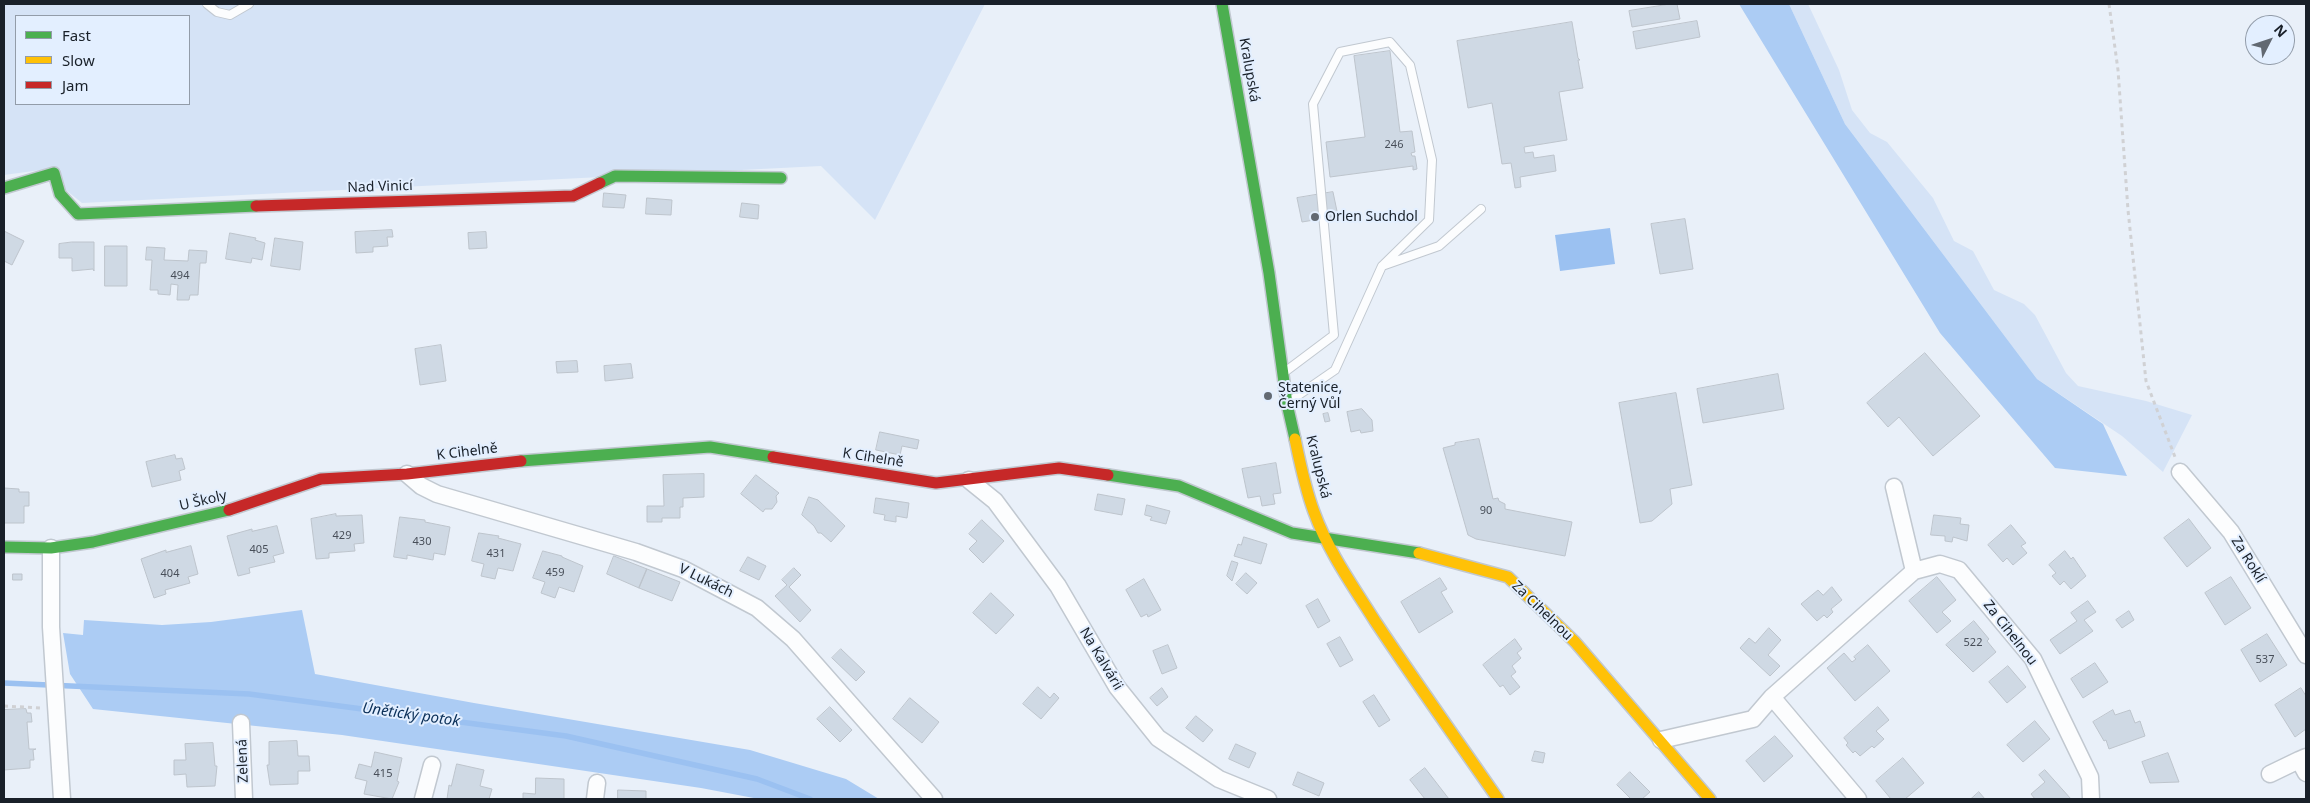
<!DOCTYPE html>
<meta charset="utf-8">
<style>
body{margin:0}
#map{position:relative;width:2310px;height:803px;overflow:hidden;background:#e9f0f9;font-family:"Noto Sans",sans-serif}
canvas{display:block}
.frame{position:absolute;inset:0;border:5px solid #192029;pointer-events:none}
.legend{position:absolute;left:15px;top:15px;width:175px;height:90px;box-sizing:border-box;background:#e3efff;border:1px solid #929ca9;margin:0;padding:6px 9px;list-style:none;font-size:15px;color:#192029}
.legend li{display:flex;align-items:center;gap:10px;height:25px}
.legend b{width:25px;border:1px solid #929ca9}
.north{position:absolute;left:2245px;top:15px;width:50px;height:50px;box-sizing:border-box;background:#e3efff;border:1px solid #929ca9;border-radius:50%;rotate:49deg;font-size:14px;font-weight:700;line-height:20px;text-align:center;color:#192029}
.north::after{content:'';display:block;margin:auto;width:18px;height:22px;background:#626972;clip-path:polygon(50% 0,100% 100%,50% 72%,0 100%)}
</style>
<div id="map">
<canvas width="2310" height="803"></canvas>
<div class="frame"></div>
<ul class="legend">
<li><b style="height:6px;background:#4caf50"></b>Fast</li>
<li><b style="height:6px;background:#ffc107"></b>Slow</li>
<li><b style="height:6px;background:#c62828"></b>Jam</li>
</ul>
<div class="north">N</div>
</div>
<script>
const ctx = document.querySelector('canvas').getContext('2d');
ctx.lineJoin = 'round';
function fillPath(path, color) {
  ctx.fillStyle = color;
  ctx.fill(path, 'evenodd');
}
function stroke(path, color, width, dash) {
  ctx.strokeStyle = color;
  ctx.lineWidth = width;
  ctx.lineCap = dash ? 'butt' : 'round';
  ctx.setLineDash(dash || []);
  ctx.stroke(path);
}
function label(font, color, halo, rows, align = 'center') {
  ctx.font = font + ' "Noto Sans",sans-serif';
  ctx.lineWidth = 4;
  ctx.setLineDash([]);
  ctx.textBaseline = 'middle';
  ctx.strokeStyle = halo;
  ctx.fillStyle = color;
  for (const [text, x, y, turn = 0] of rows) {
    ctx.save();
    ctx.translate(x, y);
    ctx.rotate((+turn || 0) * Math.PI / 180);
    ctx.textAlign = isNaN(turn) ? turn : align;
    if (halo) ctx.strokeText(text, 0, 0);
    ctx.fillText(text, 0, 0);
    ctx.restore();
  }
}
const green = new Path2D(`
 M4,4H985L875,220L821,166L82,203L41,170L4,175ZM16,16H189V104H16Z
 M1789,4H1808L1839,70L1852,110L1870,133L1887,142L1933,198L1954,241L1973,251L1994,290L2024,304L2035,315L2066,373L2078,386L2146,401L2192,415L2163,472L2122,436L2037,379L1845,124Z`);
const forest = new Path2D(`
 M1739,4H1789L1845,124L2037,379L2103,424L2127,476L2055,468L1940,333Z
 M302,610L315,674L474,703L750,750L846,779L879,799H759L701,788L342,735L93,709L70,674L63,633L83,635L84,620L162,625L211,622Z`);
const water = new Path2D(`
 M1610,228L1615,264L1560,271L1555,235Z`);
const stream = new Path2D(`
 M4,683L249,694L566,736L757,779L810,799`);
const building = new Path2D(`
 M1670,4H1677L1680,19L1632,27L1629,11Z
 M1697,21L1700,37L1636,49L1633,32Z
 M1572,22L1578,58L1580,60H1578L1583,88L1559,92L1567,140L1524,147L1525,153L1533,152L1534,158L1554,155L1556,171L1520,177L1521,187L1515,188L1511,163L1502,164L1492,103L1468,108L1457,41Z
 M1390,51L1400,132L1412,131L1415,152L1411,153L1412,156H1415L1417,169L1413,170V166L1330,177L1326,142L1365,137L1354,56Z
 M1333,192L1338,216L1302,222L1297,198Z
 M604,193L626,195L624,208L603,207Z
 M647,198L672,200L671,215L646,214Z
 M742,203L759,205L758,219L740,217Z
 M1685,219L1693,269L1660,274L1651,224Z
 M392,230L393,237H387L388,246L373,247V252L356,253L355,232Z
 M4,231L24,241L12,265L4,261Z
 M486,232L487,248L469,249L468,233Z
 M230,233L256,238L255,240L265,243L262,260L252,258L251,263L226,259Z
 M275,238L303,242L300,270L271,266Z
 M72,242H94V271L93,269L72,271V258H59V244Z
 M105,246H127V286H105Z
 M147,247L165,248L164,260L188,261L189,250L207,251L206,263H200L198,295H190L189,300H177L178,285L171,284L170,295L158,294V290H150L152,260H146Z
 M441,345L446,381L420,385L415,349Z
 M1925,353L1980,416L1933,456L1899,417L1888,427L1867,403Z
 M577,361L578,372L557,373L556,362Z
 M631,364L633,378L605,381L604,366Z
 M1778,374L1784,409L1703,423L1697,389Z
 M1676,393L1692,485L1670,489L1672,504L1652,521L1640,523L1619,403Z
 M1362,409L1372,420L1373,431L1361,433L1360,430L1351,432L1347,412Z
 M1328,413L1330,421L1325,422L1323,414Z
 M880,432L919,440L917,449L902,446L900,455L876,450Z
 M1479,439L1493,499L1498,498L1499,501L1505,504V509L1572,522L1565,556L1476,539L1468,535L1443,448L1455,445V443Z
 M175,455L176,459L182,458L185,469L179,471L181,480L152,487L146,462Z
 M1276,463L1281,493L1273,494L1275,504L1262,506L1260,496L1248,498L1242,469Z
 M704,474V497L683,498V507H680V518H662V522H647V506H664L663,475Z
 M756,475L779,493L776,496L777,502L772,509H765L763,512L741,494Z
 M4,488L19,489V492H29V506H24V523H4Z
 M1098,494L1125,499L1122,515L1095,510Z
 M809,497L818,500L845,526L831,542L821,533H818L814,526L802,515Z
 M876,498L909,503L907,518L896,516V522L884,520L885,515L874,513Z
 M1147,505L1170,511L1166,524L1150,520L1152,517L1145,515Z
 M336,514V516L362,515L364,543L354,544L355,551L329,553V558L316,559L311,519Z
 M1934,515L1961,518L1960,524L1969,525L1967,541L1953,537L1952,542L1945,541V536L1931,535Z
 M400,517L425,520V522L450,527L445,555L434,553L433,560L407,555V559L394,557Z
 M2189,519L2211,548L2187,567L2164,538Z
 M982,520L1004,541L983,563L969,549L977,541L969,534Z
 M2011,525L2026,543L2021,546L2027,553L2013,565L2007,558L2003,562L1988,545Z
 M277,526L284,553L273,556L275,562L249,568L250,573L238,576L227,536L252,529V531Z
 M479,533L499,536L498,538L521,544L513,571L498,568L495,579L481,576L484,564L472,561Z
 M1244,537L1267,544L1261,564L1234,556L1238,544L1241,545Z
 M191,546L198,574L188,577L190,583L165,590L166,594L154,598L141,559L166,550V552Z
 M543,551L562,556V557L583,566L574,592L559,587L555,598L541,593L545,582L533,578Z
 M2065,551L2071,559L2073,557L2086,576L2071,589L2064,581L2060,585L2052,576L2056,573L2049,565Z
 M614,556L647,569L639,588L607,574Z
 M748,557L766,566L759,580L740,571Z
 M1232,561L1238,563L1232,581L1227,576Z
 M794,568L801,575L789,587L811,610L800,622L775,596L787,585L782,580Z
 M647,569L680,582L672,601L639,588Z
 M1246,573L1257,583L1247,594L1236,584Z
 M13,574H22V580H13Z
 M1937,577L1956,600L1942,612L1951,621L1937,633L1909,601Z
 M2231,577L2251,608L2225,625L2205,593Z
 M1440,578L1447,589L1441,592L1453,612L1419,633L1401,602Z
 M1144,579L1161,610L1148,617L1147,614L1141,617L1126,590Z
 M1832,587L1842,600L1831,609L1833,612L1827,618L1824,615L1817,621L1801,604L1818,590L1823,595Z
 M991,593L1014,615L996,634L973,613Z
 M1318,599L1330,621L1318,628L1306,606Z
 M2088,601L2096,612L2084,620L2093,631L2060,654L2050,640L2077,621L2071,613Z
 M2129,611L2134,620L2122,628L2116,620Z
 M1974,621L1989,639L1987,641L1996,652L1973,672L1946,645Z
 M1769,628L1781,640L1768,655L1780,666L1770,676L1740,648L1749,638L1755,643Z
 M2267,634L2287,665L2260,682L2241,650Z
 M1340,637L1353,660L1340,667L1327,644Z
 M1515,639L1522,649L1517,653L1521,658L1512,666L1516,672L1511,676L1520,687L1510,695L1503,685L1500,687L1483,665Z
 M1168,645L1177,668L1162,674L1153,651Z
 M1868,645L1890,671L1855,701L1827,668L1844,653L1852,662L1856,659L1854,657Z
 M841,649L865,672L856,681L832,658Z
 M2095,663L2108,682L2083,698L2071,679Z
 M2008,666L2026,687L2007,703L1989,682Z
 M1038,687L1050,698L1054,693L1059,698L1041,719L1023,704Z
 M1162,688L1168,697L1157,706L1150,698Z
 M2301,688L2306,696V729L2295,737L2275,705Z
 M1374,695L1390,720L1379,727L1363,702Z
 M910,698L939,722L922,743L893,719Z
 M830,707L852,730L840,742L817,719Z
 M1878,707L1889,720L1876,731L1884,739L1874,748L1872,746L1860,756L1855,751L1853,753L1846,745L1848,743L1844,738Z
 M26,709L27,713H31L32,722H27L29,749H36L33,750L34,760H30V768L4,770V710Z
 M2113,710L2115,715L2130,710L2135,723L2140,721L2145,736L2109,749L2106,740L2104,741L2093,722Z
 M1196,716L1213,730L1203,742L1186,728Z
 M2035,721L2050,739L2023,762L2007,745Z
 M1775,736L1793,756L1764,782L1746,761Z
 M297,741L298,756H309L310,771H298V784L270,785L267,765H269V742Z
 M213,743L215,766H217L215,786L187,787L186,774L174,775V760H186L185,744Z
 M1236,744L1256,753L1249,768L1229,759Z
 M1535,751L1545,753L1543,763L1532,761Z
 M375,752L402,758L397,781L399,782L392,799L364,794L367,781L355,778L359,764L371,767Z
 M2168,753L2179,782L2150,783L2142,762Z
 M1903,758L1924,783L1905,799H1891L1876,781Z
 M457,764L484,770L480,786L492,789L489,799H447L449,785L451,786Z
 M1425,768L1449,799H1425L1410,780Z
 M2045,770L2071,799H2035L2031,794L2045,782L2039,775Z
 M1298,772L1324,783L1319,796L1293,785Z
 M1630,772L1650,792L1642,799H1631L1617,785Z
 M536,778L564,779V799H523V793L535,794Z
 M618,790L646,791V799H618Z
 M1979,792L1985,799H1971Z`);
const path = new Path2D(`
 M2109,4L2118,70L2128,210L2146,381L2175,457
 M4,706L41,708`);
const lane = new Path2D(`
 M207,4L217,12L230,15L249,4
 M1286,371L1334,335L1313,104L1340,52L1390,42L1410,65L1432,160L1429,220L1382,266
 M1290,401L1335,370L1382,266L1439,246L1481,209`);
const street = new Path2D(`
 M2180,472L2231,532L2306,655
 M407,474L421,486L437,494L636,552L683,569L757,608L793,639L934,799
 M969,480L995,501L1058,586L1117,687L1158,738L1219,779L1268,799
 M1894,487L1914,571
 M51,548V627L62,799
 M1772,697L1858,799
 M241,723L244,799
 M1661,740L1753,719L1772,697L1914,571L1940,564L1959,570L2033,659L2090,777L2091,799
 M2306,757L2299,760L2306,773
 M2270,774L2299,760
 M423,799L432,765
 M595,799L597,783`);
const fast = new Path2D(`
 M1222,4L1269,273L1287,404L1295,439
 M600,183L615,176L781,178
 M4,188L54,173L60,194L78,214L256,206
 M521,461L710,447L773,457
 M1108,475L1179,486L1292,533L1419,553
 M4,547L51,548L93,542L229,510`);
const slow = new Path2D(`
 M1295,439C1300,463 1305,488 1314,512C1328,551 1353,586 1375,621C1415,681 1457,740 1498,799
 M1419,553L1508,577L1575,642L1710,799`);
const jam = new Path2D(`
 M256,206L573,196L600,183
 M773,457L936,483L1059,468L1108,475
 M229,510L321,479L407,474L521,461`);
const markers = [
 [1315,217,5,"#626972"],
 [1268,396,5,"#626972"]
];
const numberNames = [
 ["246",1394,145],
 ["494",180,276],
 ["90",1486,511],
 ["429",342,536],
 ["430",422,542],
 ["405",259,550],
 ["431",496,554],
 ["459",555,573],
 ["404",170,574],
 ["522",1973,643],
 ["537",2265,660],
 ["415",383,774]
];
const streetNames = [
 ["Kralupská",1249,70,80],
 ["Nad Vinicí",380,187,-2],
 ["K Cihelně",467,452,-7],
 ["K Cihelně",873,458,9],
 ["Kralupská",1318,467,76],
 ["U Školy",203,501,-13],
 ["Za Roklí",2248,560,58],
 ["V Lukách",706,581,26],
 ["Za Cihelnou",1542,611,44],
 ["Za Cihelnou",2010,633,52],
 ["Na Kalvárii",1101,659,59],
 ["Zelená",243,761,-92]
];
const poiNames = [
 ["Orlen Suchdol",1325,217],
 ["Statenice,",1278,388],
 ["Černý Vůl",1278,404]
];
const waterNames = [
 ["Únětický potok",411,715,8]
];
fillPath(green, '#d5e3f6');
fillPath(forest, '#acccf4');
fillPath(water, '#9bc1f1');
stroke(stream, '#9bc1f1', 5.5);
fillPath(building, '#cfd9e4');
stroke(building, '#bdc4cc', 1);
stroke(lane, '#c1c8d0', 10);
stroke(street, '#c1c8d0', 19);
stroke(fast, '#c1c8d0', 14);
stroke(slow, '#c1c8d0', 14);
stroke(jam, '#c1c8d0', 14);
stroke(path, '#d0d1d4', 3, [4, 4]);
stroke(lane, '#fcfdfe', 8);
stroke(street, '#fcfdfe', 16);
stroke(fast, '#4caf50', 11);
stroke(slow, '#ffc107', 11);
stroke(jam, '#c62828', 11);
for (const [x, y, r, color] of markers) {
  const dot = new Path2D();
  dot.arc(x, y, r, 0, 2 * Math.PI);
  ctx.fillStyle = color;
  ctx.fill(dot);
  stroke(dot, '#e3efff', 2);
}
label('11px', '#484f59', null, numberNames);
label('14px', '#192029', '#e3efff', streetNames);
label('14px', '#192029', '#e3efff', poiNames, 'left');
label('italic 15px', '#092e57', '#e3efff', waterNames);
</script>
